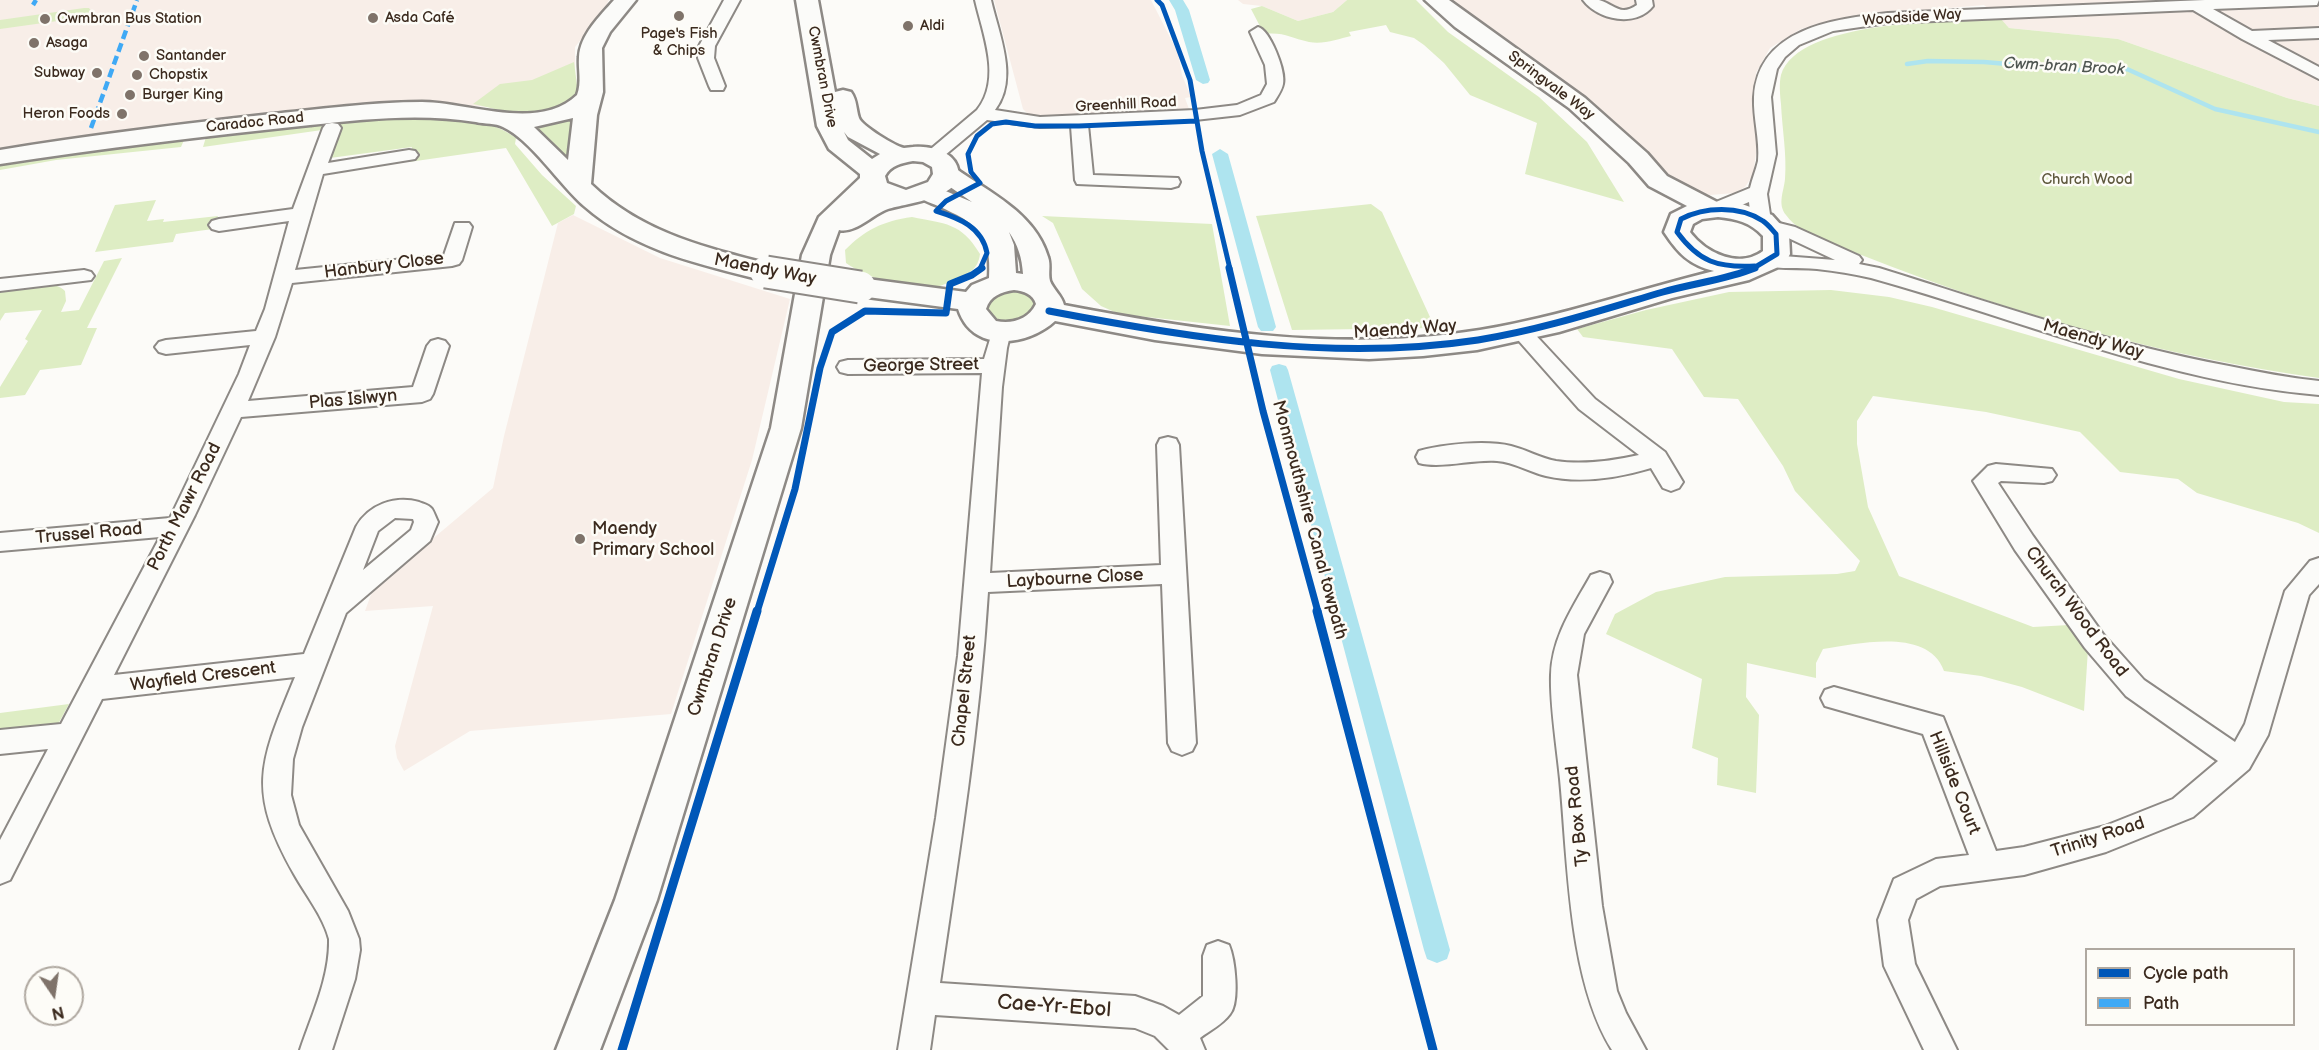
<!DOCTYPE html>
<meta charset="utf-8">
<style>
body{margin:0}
#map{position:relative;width:2319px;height:1050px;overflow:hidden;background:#fcfbf8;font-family:"Balsamiq Sans",sans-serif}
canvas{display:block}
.legend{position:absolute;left:2085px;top:948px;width:210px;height:78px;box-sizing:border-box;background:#fdfcf7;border:2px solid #afa8a0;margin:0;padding:8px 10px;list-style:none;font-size:18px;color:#3b2a1e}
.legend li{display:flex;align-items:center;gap:12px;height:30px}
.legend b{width:30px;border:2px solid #afa8a0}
.north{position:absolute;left:24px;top:966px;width:60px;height:60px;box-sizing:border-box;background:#fdfcf7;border:2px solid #afa8a0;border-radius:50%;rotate:167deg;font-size:16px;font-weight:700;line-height:24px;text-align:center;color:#3b2a1e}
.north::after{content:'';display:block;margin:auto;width:21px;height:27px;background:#7f736a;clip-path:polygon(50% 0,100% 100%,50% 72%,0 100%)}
</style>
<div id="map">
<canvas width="2319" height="1050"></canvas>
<ul class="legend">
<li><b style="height:8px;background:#0057b8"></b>Cycle path</li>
<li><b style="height:8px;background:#3fa9f5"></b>Path</li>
</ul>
<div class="north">N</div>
</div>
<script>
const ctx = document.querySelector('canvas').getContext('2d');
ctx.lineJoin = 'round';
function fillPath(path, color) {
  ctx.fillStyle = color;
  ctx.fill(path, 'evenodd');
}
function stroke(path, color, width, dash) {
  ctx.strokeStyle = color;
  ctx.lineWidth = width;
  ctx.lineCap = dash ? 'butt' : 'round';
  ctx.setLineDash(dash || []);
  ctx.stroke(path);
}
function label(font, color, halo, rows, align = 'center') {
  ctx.font = font + ' "Balsamiq Sans",sans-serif';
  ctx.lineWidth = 5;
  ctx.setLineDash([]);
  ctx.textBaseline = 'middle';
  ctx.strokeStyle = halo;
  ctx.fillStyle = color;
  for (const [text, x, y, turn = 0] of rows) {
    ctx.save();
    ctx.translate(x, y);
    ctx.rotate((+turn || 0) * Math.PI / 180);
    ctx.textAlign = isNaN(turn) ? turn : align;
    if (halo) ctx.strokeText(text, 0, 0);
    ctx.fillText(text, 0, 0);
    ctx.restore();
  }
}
const built = new Path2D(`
 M0,0H609L601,15L575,47V83L490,107L422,103L0,151Z
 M994,0H1151L1178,53L1182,75L1191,97L1185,98L1189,109L1041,117L1028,114L1023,109Z
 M1238,0H1347L1333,12L1298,21L1262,6L1243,4Z
 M1447,0H2319V106L2287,98L2118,39L2009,28L1984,5L1856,16L1801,29L1770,48L1756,73L1754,105L1758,139L1753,175L1745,187L1735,193L1710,195L1686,189L1671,181L1561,79L1483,30Z
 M573,215L660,258L790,299L752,460L671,714L470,731L404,771L397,758L395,746L433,606L365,611L373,589L493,488L504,436L558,223Z`);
const green = new Path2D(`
 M1347,0H1416L1448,32L1539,97L1587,142L1624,202L1525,174L1537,123L1470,95L1444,63L1424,45L1414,38L1390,32L1386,25L1349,32L1351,36C1338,39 1323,45 1309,42C1290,38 1285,32 1264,34L1251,9L1262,6L1298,21L1333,12Z
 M84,8H89L92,12L79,18L0,29V20Z
 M2000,18L2009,28L2118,39L2287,98L2319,106V378C2166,357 2008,313 1864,256C1839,246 1803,238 1786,215C1777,204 1784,191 1785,179C1787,154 1782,128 1781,104C1780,95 1779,83 1781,75C1798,19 1952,22 2000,18Z
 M574,62L578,93C537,123 519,114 473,104L500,84L532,80Z
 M420,115C452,119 490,118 516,138L515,144L542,175L576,206L574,214L552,226L506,148L409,162L412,147L330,158L343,127L203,147L206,137L184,140L181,147L56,160L0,170V163C139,141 279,125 420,115Z
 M574,116L571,172L529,128L552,124Z
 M156,200L147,221L164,219L163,222L218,216L213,229L176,234L173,242L95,252L115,205Z
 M1371,204L1382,212L1435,328L1292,330L1256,216Z
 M1042,216L1212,224L1230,326L1119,314L1101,306L1082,289L1053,223Z
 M912,217C945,224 961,222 980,254C978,269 970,273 956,279C949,282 938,288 930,288C902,289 868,278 846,263L845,250C865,230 883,221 912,217Z
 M122,258L87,328H97L81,365L40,370L25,395L0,398V387L28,341L25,339L42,310L5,313L0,321V293C15,286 53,277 65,291L66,301L61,312L79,310L104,261Z
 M1013,290L1021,291L1034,297L1037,307C1022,321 1005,331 988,313L987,303L997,294Z
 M1831,290L1889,297L1932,307L2179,379L2284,402L2319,404V533L2298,523L2197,493L2178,479L2120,472L2080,432L1986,412L1873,396L1857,421V444L1868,507L1899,576L2033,627L2069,625L2088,649L2084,711L2022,687L1981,676L1944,671C1928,627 1858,644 1823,649L1816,663V678L1747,663L1746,697L1759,715L1756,793L1717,785L1718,758L1692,748L1702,679L1606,634L1615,614L1656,592L1725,577L1837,574L1855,571L1860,561L1795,491L1783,466L1738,399L1704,397L1672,349L1583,337L1577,329L1646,310L1729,292Z
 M69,704L56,728L0,734V713Z`);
const stream = new Path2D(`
 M1907,64L1928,61L1984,62L2091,71L2127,69L2215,109L2319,132`);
const canal = new Path2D(`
 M1169,0H1183L1189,10L1210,80L1208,83L1203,84L1196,80L1175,10Z
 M1220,149L1228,154L1276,327L1273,331H1261L1258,327L1212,154Z
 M1279,364L1286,366L1288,370L1450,950L1447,959L1437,963L1427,959L1424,950L1270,370L1272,366Z`);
const street = new Path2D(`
 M724,0H740L715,46L714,58L725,86L723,90H711L709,86L698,58L699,46Z
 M975,0H991C999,35 1019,79 995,110L1040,117L1195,110L1237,105L1261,95L1267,84L1265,65L1250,32L1258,27C1270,30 1286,71 1283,84C1282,90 1277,97 1274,102L1240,115L1195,120L1088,125L1093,175L1178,178L1180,182L1178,186L1171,188L1077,184L1075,180L1071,126L1040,127L987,120L938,161H926L923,157L926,153L977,110C1002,79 983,35 975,0Z
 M1583,0C1588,0 1595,0 1599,0C1614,4 1620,17 1637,5L1636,0H1652L1653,6C1636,28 1598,20 1583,0Z
 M2205,0H2319L2317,5L2213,9L2252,31L2319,28V38L2268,40L2319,67V79L2242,39L2193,10L1888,23L1833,31L1799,45L1785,57L1777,69L1771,97L1776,154L1767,194L1771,221L1795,227L1859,256L1862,260L1859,264L1879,268C1995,304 2110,344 2229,366C2259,372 2289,378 2319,381V395C2163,382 2020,319 1871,278C1854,274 1835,271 1817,269C1799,267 1781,270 1763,265L1760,261L1763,257L1770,255L1835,260L1782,235L1760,230L1751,221L1749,202L1725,212H1711L1709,208L1711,204L1750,188C1752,179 1756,170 1758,161C1760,140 1753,118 1754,97C1758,28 1834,19 1888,13Z
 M332,123L338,124L341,128L328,163L409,150L415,151L418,155L415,159L409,160L323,174L295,270L444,255L455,223H469L472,227L462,260L459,264L452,266L292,283L275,337L248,401L413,387L427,346L431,341L438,339L445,341L449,346L433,394L430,399L422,402L241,417L195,515L114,675L304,654L356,527C368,505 395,495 419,502C424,504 429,505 432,509C434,512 436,518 438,522L430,541L346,613L302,727L293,759L291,795L299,825L348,911L359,939L360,950L355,979L332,1050H300C312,1014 330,977 329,939C323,916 305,894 294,874C246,789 260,762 295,677L102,699L10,880L0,884V840L48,749L0,754V730L61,724L160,537L0,551V533L170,518L239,374L250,345L166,354L159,352L155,347L159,342L166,340L256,331L265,309L289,221L219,231L212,229L209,225L212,221L219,219L293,209L323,128L326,124ZM395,518L413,519L414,522L411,530L363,570L378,531Z
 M84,270L91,272L94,276L91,280L0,291V279Z
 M1001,324L1008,326L1011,331L1007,348L1002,387L990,573L1161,565L1157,445L1160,439L1168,437L1176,439L1179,445L1196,743L1192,751L1182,755L1172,751L1168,743L1162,584L988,592C980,723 959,853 940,983L1135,996L1163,1006L1179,1015L1203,996V956L1207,945L1218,941L1229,945C1235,959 1240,1002 1230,1014C1223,1024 1209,1031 1200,1038L1205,1050H1169L1155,1036L1135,1028L935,1015L930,1050H898L936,818L958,656L982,373L848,374L840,372L837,367L840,362L848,360L984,359L994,326Z
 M1521,325L1528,327L1595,399L1665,452L1683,482L1679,488L1671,491L1663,488L1651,468C1617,478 1581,484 1546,476C1529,472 1514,462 1497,461C1473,459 1441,469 1419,463L1416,457L1419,451C1443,444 1487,440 1511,446C1527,450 1540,458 1556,461C1583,465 1612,461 1639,455L1579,409L1511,332L1514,327Z
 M1996,464L2052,469L2056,475L2052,481L2044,483L2001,481L1998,483L2033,536L2103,634L2144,680L2235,742L2245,724L2285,591L2310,561L2319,558V584L2309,595L2268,735L2249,769L2193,817L2106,852L2024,875L1940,886L1916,899L1908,920L1915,964L1957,1050H1924L1884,966L1878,920L1894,879L1936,859L1969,855L1923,734L1825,706L1821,698L1825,690L1834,687L1943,717L1996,851L2024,847L2105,826L2173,799L2218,761L2126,696L2085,648L2015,550L1973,481L1988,466Z
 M1600,572L1609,575L1612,582L1584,634L1577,675L1602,906L1617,991L1626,1013L1646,1050H1612C1568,979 1568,862 1560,779C1557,748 1550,705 1551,675C1552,637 1573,607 1591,575Z`);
const secondary = new Path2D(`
 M614,0H636L610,32L602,48L603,92L597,115L591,184C643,234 708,248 776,266L780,272L776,278L766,281C702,265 635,251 584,206C560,185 530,139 503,127C496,123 484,124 476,122C420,113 366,119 310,125C206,136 103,148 0,164V150C90,135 181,124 272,114C322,109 372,102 422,102C468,102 539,132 577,95C582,82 578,70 579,57C580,35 600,16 614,0ZM573,118L568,160L534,127Z
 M1425,0H1449L1585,98L1647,153L1667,176L1717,202L1742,204L1772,215L1789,234L1790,254L1787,260L1776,268L1749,280L1672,298L1559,332L1477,350L1423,356L1369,359L1262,354L1155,340L1055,321C1034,341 989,352 967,326C963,321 960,315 958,309L860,296L850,293L846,287L850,281L860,278L966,292L972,285L989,278C992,233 976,223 938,206C929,202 920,200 914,192L918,187L927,184L936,187L972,202L937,178L933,173L937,168L946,165L955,168C990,193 1035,213 1048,257C1051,265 1048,273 1050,281C1053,289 1062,296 1064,305C1200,331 1341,353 1480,330C1560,317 1636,290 1714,271C1689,265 1678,253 1664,232L1671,214L1687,206L1649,186L1629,163L1569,108L1455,27ZM1718,217C1736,219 1750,222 1763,236V251C1739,269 1706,253 1690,232L1693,224L1702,219ZM1009,232C1018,245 1022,258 1023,274L1016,273L1014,245ZM1014,290C1024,291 1033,294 1036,304C1028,320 1012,324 996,321L986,309C990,296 1001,292 1014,290Z`);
const primary = new Path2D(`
 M796,0H818L835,92L843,90L851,92C857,100 856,109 859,118C862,126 895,146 904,148C907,148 910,147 913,147C928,146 951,150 957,166C969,198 906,203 888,209C873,214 855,234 839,230L830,255L801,428L657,900L600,1050H556L615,900L771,428L802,255L819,217L860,178V174L829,149L817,126ZM844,132L848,137L880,154L872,159L848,140ZM913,161L923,162L932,167L933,174L928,182L906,190L887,183L885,176C891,165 902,163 913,161Z`);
const secondaryBridge = new Path2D(`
 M766,272L860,287`);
const quiet = new Path2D(`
 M33,5L36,0
 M91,128L137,0`);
const cyclewayFar2 = new Path2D(`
 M1157,0L1162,5L1190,80L1202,151L1230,269
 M980,269L987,253C982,227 959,218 936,211L946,201L980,183L971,172L968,154L977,136L992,124L1006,122L1035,126H1079L1196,121
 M1752,269L1777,254L1776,234C1772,230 1768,224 1763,221C1739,205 1704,207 1681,219L1677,232C1699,262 1718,268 1755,266`);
const cyclewayFar1 = new Path2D(`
 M1229,268L1263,411L1318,612
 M1049,311C1190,338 1334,362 1478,340C1541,330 1602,310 1663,292C1694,283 1725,280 1755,268
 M757,612L795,489L820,368L832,332L865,311L946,313L950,284L972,275L982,268`);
const cycleway = new Path2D(`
 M1317,611L1433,1050
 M622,1050L757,611`);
const markers = [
 [679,16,6,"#7f736a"],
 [373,18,6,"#7f736a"],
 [45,19,6,"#7f736a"],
 [908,26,6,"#7f736a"],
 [34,43,6,"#7f736a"],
 [144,56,6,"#7f736a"],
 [97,73,6,"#7f736a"],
 [137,75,6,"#7f736a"],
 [130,95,6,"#7f736a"],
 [122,114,6,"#7f736a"],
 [580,539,6,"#7f736a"]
];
const farPoinames = [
 ["Asda Café",385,18],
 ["Cwmbran Bus Station",57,19],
 ["Aldi",920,26],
 ["Page's Fish",679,34,"center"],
 ["& Chips",679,51,"center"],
 ["Asaga",46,43],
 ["Santander",156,56],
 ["Subway",85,73,"right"],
 ["Chopstix",149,75],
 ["Burger King",142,95],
 ["Heron Foods",110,114,"right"]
];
const farStreetnames = [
 ["Woodside Way",1912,18,-4],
 ["Cwmbran Drive",822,77,79],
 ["Springvale Way",1551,86,37],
 ["Greenhill Road",1126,105,-3],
 ["Caradoc Road",255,123,-6]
];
const farParknames = [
 ["Church Wood",2087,180]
];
const farWaternames = [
 ["Cwm-bran Brook",2064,67,3]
];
const streetNames = [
 ["Hanbury Close",384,266,-7],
 ["Maendy Way",765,270,11],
 ["Maendy Way",1405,330,-4],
 ["Maendy Way",2093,340,16],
 ["George Street",921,366,-1],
 ["Plas Islwyn",353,400,-5],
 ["Porth Mawr Road",185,507,-63],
 ["Monmouthshire Canal towpath",1309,520,75],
 ["Trussel Road",89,534,-5],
 ["Laybourne Close",1075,579,-3],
 ["Church Wood Road",2076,612,53],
 ["Cwmbran Drive",713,657,-72],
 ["Wayfield Crescent",203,677,-7],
 ["Chapel Street",965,691,-84],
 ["Hillside Court",1954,783,68],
 ["Ty Box Road",1578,816,-96],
 ["Trinity Road",2098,838,-18]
];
const poiNames = [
 ["Maendy",592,529],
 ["Primary School",592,550]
];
const nearStreetnames = [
 ["Cae-Yr-Ebol",1054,1007,4]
];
fillPath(built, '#f8eee8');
fillPath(green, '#deedc4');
stroke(stream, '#aee4ef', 4.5);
fillPath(canal, '#aee4ef');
stroke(street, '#8d8985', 4);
stroke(secondary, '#8d8985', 5);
stroke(primary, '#8d8985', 5);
fillPath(street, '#fbfbf9');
fillPath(secondary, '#fbfbf9');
fillPath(primary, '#fbfbf9');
stroke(secondaryBridge, '#8d8985', 35, []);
stroke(secondaryBridge, '#fbfbf9', 31);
stroke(quiet, '#3fa9f5', 4.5, [9, 4.5]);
stroke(cyclewayFar2, '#0057b8', 5);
stroke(cyclewayFar1, '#0057b8', 7);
stroke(cycleway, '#0057b8', 9);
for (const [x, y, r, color] of markers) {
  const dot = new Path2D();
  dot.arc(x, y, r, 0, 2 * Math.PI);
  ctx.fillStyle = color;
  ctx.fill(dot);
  stroke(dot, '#fdfcf7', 2);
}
label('15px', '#3b2a1e', '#fdfcf7', farPoinames, 'left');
label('15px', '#3b2a1e', '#fdfcf7', farStreetnames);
label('15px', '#5e583d', '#fdfcf7', farParknames);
label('italic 16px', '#4f5651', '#fdfcf7', farWaternames);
label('18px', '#3b2a1e', '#fdfcf7', streetNames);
label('18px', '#3b2a1e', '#fdfcf7', poiNames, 'left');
label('21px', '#3b2a1e', '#fdfcf7', nearStreetnames);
</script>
